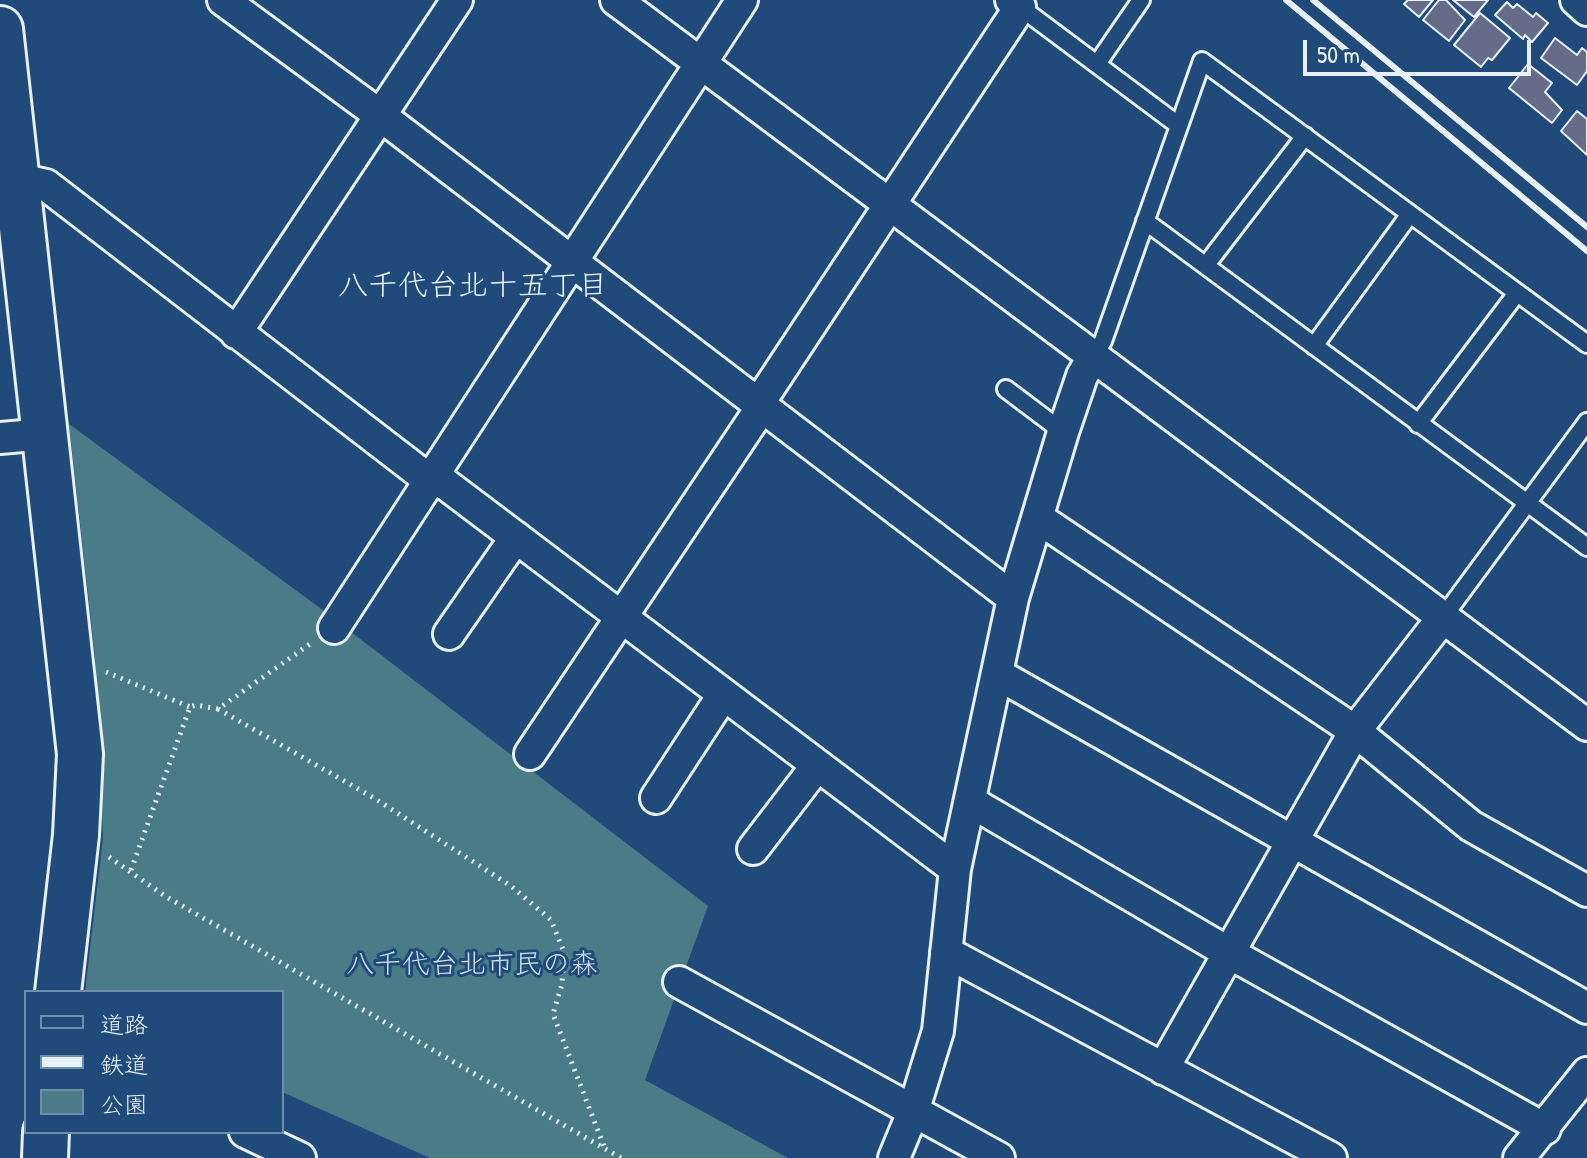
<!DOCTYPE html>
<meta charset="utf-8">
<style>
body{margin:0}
#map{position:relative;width:1587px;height:1158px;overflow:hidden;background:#1f4a7a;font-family:"Patrick Hand","Klee One",sans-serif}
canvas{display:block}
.legend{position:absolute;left:24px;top:990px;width:260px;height:144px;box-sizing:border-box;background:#1f4a7a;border:2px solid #6f8dac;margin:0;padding:10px 14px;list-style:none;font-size:24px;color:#e8f1f8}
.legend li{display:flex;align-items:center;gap:16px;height:40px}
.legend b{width:40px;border:2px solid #6f8dac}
.scale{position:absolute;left:1303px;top:40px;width:228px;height:36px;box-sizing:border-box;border:4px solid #e8f1f8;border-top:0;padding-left:10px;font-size:24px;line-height:28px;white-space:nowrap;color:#e8f1f8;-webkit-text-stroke:6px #1f4a7a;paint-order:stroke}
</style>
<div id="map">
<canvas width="1587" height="1158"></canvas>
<ul class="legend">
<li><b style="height:10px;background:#1f4a7a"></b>道路</li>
<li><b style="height:10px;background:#e8f1f8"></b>鉄道</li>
<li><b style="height:22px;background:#4a7c88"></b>公園</li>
</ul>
<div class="scale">50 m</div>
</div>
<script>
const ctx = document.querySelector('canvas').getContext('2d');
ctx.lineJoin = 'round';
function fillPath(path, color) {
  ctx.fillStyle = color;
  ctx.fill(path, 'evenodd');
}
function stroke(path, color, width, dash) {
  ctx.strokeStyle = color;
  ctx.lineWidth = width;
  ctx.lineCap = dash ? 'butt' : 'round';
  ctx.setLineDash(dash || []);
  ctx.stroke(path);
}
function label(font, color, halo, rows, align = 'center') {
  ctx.font = font + ' "Patrick Hand","Klee One",sans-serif';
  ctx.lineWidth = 6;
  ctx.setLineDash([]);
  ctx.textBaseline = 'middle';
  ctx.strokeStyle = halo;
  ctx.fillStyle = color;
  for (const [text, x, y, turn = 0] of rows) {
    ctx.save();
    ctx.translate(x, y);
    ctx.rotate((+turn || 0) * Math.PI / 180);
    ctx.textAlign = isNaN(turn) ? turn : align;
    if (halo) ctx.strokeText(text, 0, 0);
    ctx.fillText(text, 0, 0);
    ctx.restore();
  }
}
const green = new Path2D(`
 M69,424L316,605L708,906L645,1080L788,1158H430L282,1092V992H85L103,838L95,656Z`);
const building = new Path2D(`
 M1408,0H1433L1419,17L1404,4Z
 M1439,0H1446L1465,20L1449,41L1423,20Z
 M1453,0H1488L1474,17Z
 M1507,2L1513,8L1517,4L1533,17L1536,13L1548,23L1532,42L1525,35L1523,39L1495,15Z
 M1480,13L1510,38L1492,60L1488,58L1481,67L1454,45Z
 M1555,38L1577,55L1582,48L1587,52V71L1577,85L1541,58Z
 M1528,64L1552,83L1545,92L1562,110L1552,123L1509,88Z
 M1577,111L1587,119V155L1561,131Z`);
const path = new Path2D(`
 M106,672L190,707
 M218,709L374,798L511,886L551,920L564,952L562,984L553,1014L605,1149
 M109,857L165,896L621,1158
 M131,870L190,707L196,705L218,709L310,644`);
const lane = new Path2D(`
 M1024,1L1020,7L1178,125
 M1097,64L1141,0
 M1145,221L1587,547
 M1206,265L1305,136
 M1314,346L1410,214
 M1093,357L1103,341L1202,61L1587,344
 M1006,389L1063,432
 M1418,424L1517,293
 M1444,616L1587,422`);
const street = new Path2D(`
 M223,0L381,116L1013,598
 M616,0L1587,725
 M1576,0L1587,10
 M19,179L46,185L428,479
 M236,333L457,0
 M759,403L1020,7L1011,0
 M0,438L46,434
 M432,474L955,869
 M1038,518L1355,731L1471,826L1587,891
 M334,628L742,0
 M449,634L516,537
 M999,675L1587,1008
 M530,754L763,405
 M656,798L723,695
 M971,802L1231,954L1545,1129
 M753,849L816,767
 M946,952L1331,1158
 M679,982L999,1158
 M1163,1069L1355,731L1444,616
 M245,1132L300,1158
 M894,1158L913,1112L938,1031L955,869L1013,598L1063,432L1082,376L1093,357
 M1519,1158L1587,1073`);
const secondary = new Path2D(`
 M0,29L80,754L76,835L58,992
 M45,1158L46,1132`);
const rail = new Path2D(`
 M1286,0L1587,251
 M1313,0L1587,227`);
const parkNames = [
 ["八千代台北市民の森",472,966]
];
const neighbourhoodNames = [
 ["八千代台北十五丁目",473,287]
];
fillPath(green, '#4a7c88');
fillPath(building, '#656c8a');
stroke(building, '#e8f1f8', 2);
stroke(lane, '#e8f1f8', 22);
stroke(street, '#e8f1f8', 36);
stroke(secondary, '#e8f1f8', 50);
stroke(path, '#e8f1f8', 5, [2, 6]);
stroke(lane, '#1f4a7a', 16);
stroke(street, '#1f4a7a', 30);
stroke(secondary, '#1f4a7a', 44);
stroke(rail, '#e8f1f8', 6);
label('28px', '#d0dfe7', '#1f4a7a', parkNames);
label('30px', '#e8f1f8', '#1f4a7a', neighbourhoodNames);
</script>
